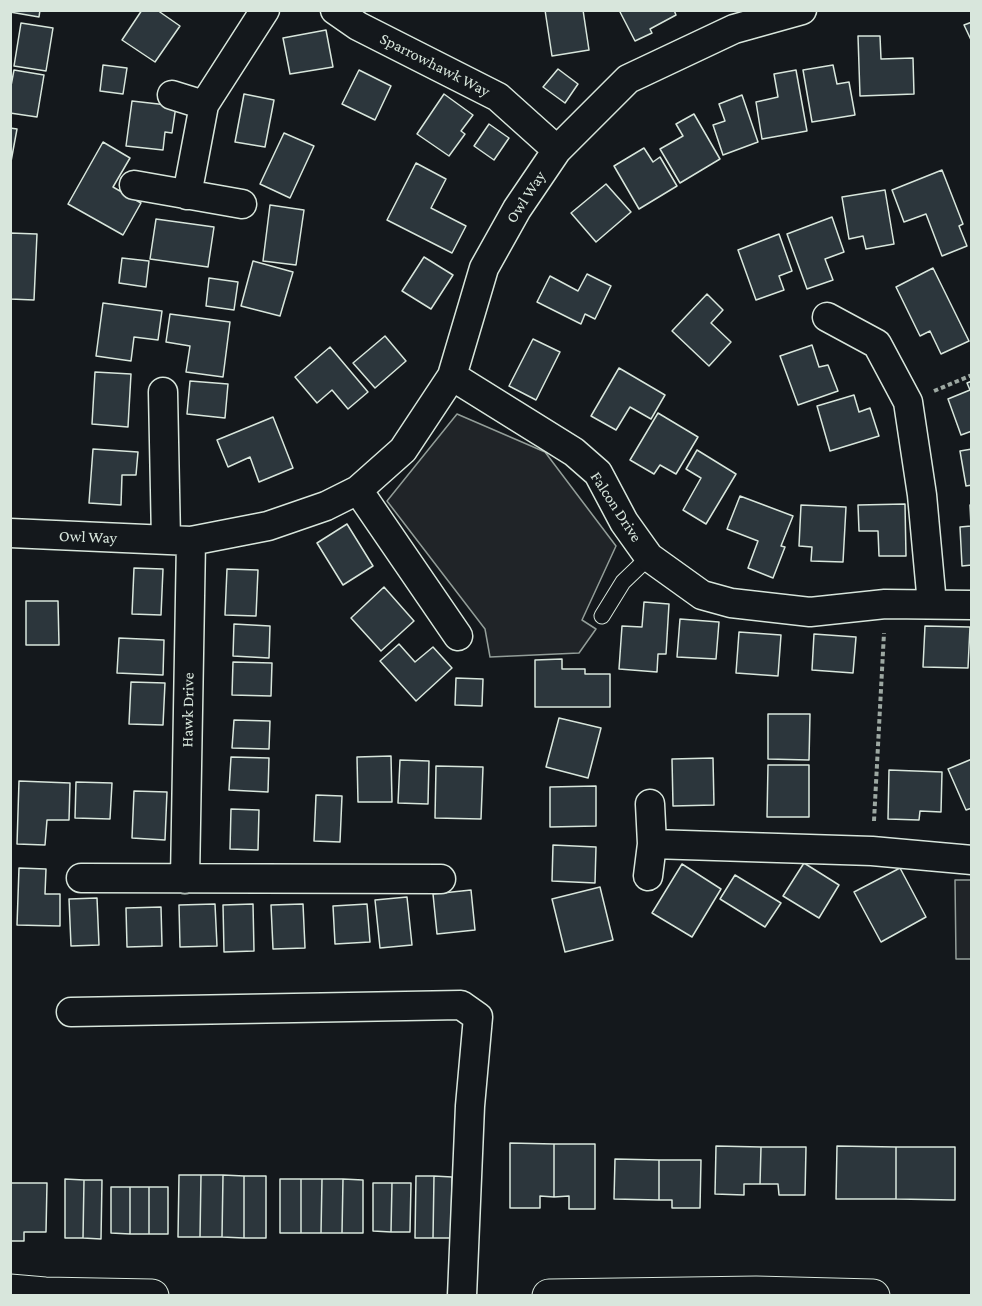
<!DOCTYPE html>
<style>
body{margin:0}
#map{position:relative;width:982px;height:1306px;overflow:hidden;background:#14181c;font-family:"Crimson Pro",serif}
canvas{display:block}
.frame{position:absolute;inset:0;border:12px solid #d8e6dc;pointer-events:none}
</style>
<div id="map">
<canvas width="982" height="1306"></canvas>
<div class="frame"></div>
</div>
<script>
const ctx = document.querySelector('canvas').getContext('2d');
ctx.lineJoin = 'round';
function fillPath(path, color) {
  ctx.fillStyle = color;
  ctx.fill(path, 'evenodd');
}
function stroke(path, color, width, dash) {
  ctx.strokeStyle = color;
  ctx.lineWidth = width;
  ctx.lineCap = dash ? 'butt' : 'round';
  ctx.setLineDash(dash || []);
  ctx.stroke(path);
}
function label(font, color, halo, rows, align = 'center') {
  ctx.font = font + ' "Crimson Pro",serif';
  ctx.lineWidth = 4.5;
  ctx.setLineDash([]);
  ctx.textBaseline = 'middle';
  ctx.strokeStyle = halo;
  ctx.fillStyle = color;
  for (const [text, x, y, turn = 0] of rows) {
    ctx.save();
    ctx.translate(x, y);
    ctx.rotate((+turn || 0) * Math.PI / 180);
    ctx.textAlign = isNaN(turn) ? turn : align;
    if (halo) ctx.strokeText(text, 0, 0);
    ctx.fillText(text, 0, 0);
    ctx.restore();
  }
}
const green = new Path2D(`
 M457,414L545,452L616,546L582,620L596,629L579,653L490,657L485,629L387,501Z
 M955,880H971V959H956Z`);
const building = new Path2D(`
 M10,10H40L39,17L10,12Z
 M142,10H157L180,26L155,62L122,40Z
 M545,10H583L589,50L552,56Z
 M619,10H674L676,15L650,29L652,33L635,41Z
 M972,22V42L964,25Z
 M21,23L53,28L46,71L14,66Z
 M326,30L333,67L290,74L283,38Z
 M858,36H880L881,59L913,58L914,94L860,96Z
 M103,65L127,68L123,94L100,91Z
 M833,65L837,84L849,82L855,115L812,122L803,70Z
 M558,69L578,84L565,103L543,87Z
 M14,70L44,75L37,117L10,113V91Z
 M359,70L391,86L375,120L342,104Z
 M796,70L807,131L762,139L756,102L778,97L774,74Z
 M244,94L274,100L265,147L235,142Z
 M444,94L473,115L461,131L465,134L449,156L417,134Z
 M742,95L758,142L723,155L713,125L725,121L719,104Z
 M132,101L176,106L172,133L165,132L163,150L126,146Z
 M694,114L720,159L680,183L660,149L683,136L676,124Z
 M489,124L509,138L494,160L474,146Z
 M10,128L17,129L10,167Z
 M284,133L314,146L290,198L260,184Z
 M103,142L130,158L113,187L141,203L123,235L68,204Z
 M644,148L653,162L660,157L677,186L639,209L614,166Z
 M416,163L446,179L431,208L466,226L452,253L387,220Z
 M942,170L963,224L959,226L967,246L942,256L926,214L904,222L892,190Z
 M606,184L631,212L596,242L571,213Z
 M885,190L894,244L866,249L863,236L849,239L842,197Z
 M270,205L304,210L296,265L263,261Z
 M832,217L844,252L825,259L833,280L807,289L787,234Z
 M156,219L214,227L208,267L150,259Z
 M10,233L37,234L34,300L10,299Z
 M779,234L792,271L779,276L784,290L756,300L738,250Z
 M424,257L453,275L431,309L402,291Z
 M122,258L149,261L146,287L119,283Z
 M253,261L293,272L280,316L241,306Z
 M933,268L969,341L941,354L930,331L920,336L896,287Z
 M587,274L611,286L595,319L585,314L581,324L537,302L550,276L578,291Z
 M209,278L238,282L234,310L206,306Z
 M707,294L723,310L711,323L731,342L709,366L672,331Z
 M103,303L162,311L158,340L134,337L131,361L96,356Z
 M170,314L230,322L223,377L186,372L190,346L166,342Z
 M385,336L406,361L375,388L353,363Z
 M533,339L560,352L536,400L509,386Z
 M812,345L819,367L828,365L838,391L798,405L780,356Z
 M330,347L368,392L348,409L332,390L317,403L295,377Z
 M619,368L665,395L651,419L630,407L616,430L591,416Z
 M95,372L131,374L128,427L92,424Z
 M190,381L228,384L225,418L187,414Z
 M972,381V431L961,435L948,399L970,390L967,383Z
 M854,395L859,412L870,408L879,436L830,451L817,406Z
 M658,413L698,437L676,474L660,465L654,474L630,460Z
 M273,417L293,468L259,482L250,457L228,467L217,440Z
 M93,449L138,452L136,475H122L121,505L89,503Z
 M972,449V485L966,486L960,451Z
 M697,450L736,474L706,524L683,510L701,478L686,469Z
 M740,496L793,516L781,546L785,547L773,578L748,568L758,541L727,529Z
 M905,504L906,556H879L878,531H859L858,505Z
 M801,505L846,507L843,562L811,561L812,547L799,546Z
 M970,505H972V565L962,566L960,527L971,526Z
 M347,524L373,566L343,585L317,543Z
 M134,568L163,569L161,615L132,614Z
 M227,569L258,570L256,616L225,615Z
 M384,587L414,621L381,651L351,618Z
 M26,601H58L59,645H26Z
 M644,602L669,604L666,654H658L657,672L619,669L622,626L642,627Z
 M680,619L719,622L716,659L677,657Z
 M234,624L270,626L269,658L233,656Z
 M925,626L970,627L968,668L923,667Z
 M739,632L781,635L778,676L736,673Z
 M814,634L856,637L853,673L812,670Z
 M119,638L164,640L163,675L117,673Z
 M399,644L415,662L433,647L452,668L416,701L380,661Z
 M562,659V669H585V674H610V707H535V660Z
 M233,662L272,663L271,696L232,695Z
 M456,678L483,679L482,706L455,705Z
 M131,682L165,683L163,725L129,724Z
 M768,714H810L809,760L768,759Z
 M559,718L601,728L588,778L546,767Z
 M234,720L270,721L269,749L232,748Z
 M391,756L392,802H358L357,757Z
 M231,757L269,758L268,792L229,790Z
 M713,758L714,805L673,806L672,759Z
 M972,759V808L966,810L948,769Z
 M400,760L429,761L428,804L398,803Z
 M768,765H809V817H767Z
 M436,766L483,767L481,819L435,818Z
 M889,770L942,772L941,812L920,811L919,820L888,819Z
 M19,781L70,783L69,820H47L45,845L17,844Z
 M76,782L112,783L110,819L75,818Z
 M596,786V826L550,827V787Z
 M134,791L167,792L165,840L132,838Z
 M316,795L342,796L340,842L314,841Z
 M231,809L259,810L258,850L230,849Z
 M553,845L596,847L595,883L552,881Z
 M804,863L839,885L819,918L783,896Z
 M682,864L721,889L692,937L652,913Z
 M19,868L46,869L45,894H60V926L17,925Z
 M900,868L926,917L881,942L854,892Z
 M735,875L781,903L765,927L720,899Z
 M600,887L613,940L565,952L552,899Z
 M471,890L475,930L437,934L433,894Z
 M407,897L412,945L380,948L375,900Z
 M97,898L99,945L71,946L69,899Z
 M215,904L217,946L180,947L179,905Z
 M253,904L254,951L224,952L223,905Z
 M303,904L305,948L273,949L271,905Z
 M367,904L370,942L335,944L333,906Z
 M161,907L162,946L127,947L126,908Z
 M510,1143L554,1144V1197L540,1196V1208H510Z
 M554,1144H595V1209H569V1196L554,1197Z
 M716,1146L761,1147L760,1184H744V1195L715,1194Z
 M837,1146L896,1147V1199H836Z
 M761,1147H806L805,1195H779L778,1184H760Z
 M896,1147H955V1200L896,1199Z
 M615,1159L659,1160V1200L614,1199Z
 M659,1160H701L700,1208H672V1200H659Z
 M179,1175H201L200,1237H178Z
 M201,1175H223L222,1237H200Z
 M223,1175L244,1176V1238L222,1237Z
 M244,1176H266V1238H244Z
 M416,1176H434L433,1238H415Z
 M434,1176L452,1177L451,1238H433Z
 M65,1179L84,1180L83,1238H65Z
 M280,1179H301V1233H280Z
 M301,1179H322L321,1233H301Z
 M322,1179H343L342,1233H321Z
 M343,1179L363,1180V1233H342Z
 M84,1180H102L101,1239L83,1238Z
 M10,1183H47L46,1232H24V1241H10Z
 M373,1183H392L391,1232L373,1231Z
 M392,1183H411L410,1232H391Z
 M111,1187H130V1234L111,1233Z
 M130,1187H149V1234H130Z
 M149,1187H168V1234H149Z`);
const path = new Path2D(`
 M934,391L972,375
 M874,821L884,633`);
const service = new Path2D(`
 M602,616L623,582L649,557`);
const minor = new Path2D(`
 M335,10L358,26L498,97L557,150
 M172,95L204,105
 M134,185L242,204
 M187,195L204,105L265,10
 M827,317L877,344L908,402L922,495L932,604
 M452,376L574,452L598,473L624,522L649,557L702,595L731,603L810,612L885,604L972,605
 M163,392L166,540
 M358,490L458,636
 M10,533L191,541L268,526L326,506L358,490L403,450L452,376L484,268L517,209L557,150L628,79L734,29L802,10
 M652,844L872,851L972,860
 M648,876L652,844L650,804
 M81,878L441,879
 M185,879L191,541
 M71,1012L461,1005L478,1017L470,1106L462,1296`);
const tertiary = new Path2D(`
 M10,1291L45,1294L152,1296
 M549,1296L756,1293L873,1296`);
const streetNames = [
 ["Sparrowhawk Way",435,65,27],
 ["Owl Way",526,197,-57],
 ["Falcon Drive",616,507,57],
 ["Owl Way",88,537,2],
 ["Hawk Drive",188,710,-89]
];
fillPath(green, '#202428');
stroke(green, '#939e99', 1.5);
fillPath(building, '#2c363c');
stroke(building, '#d8e6dc', 1.5);
stroke(service, '#d8e6dc', 17);
stroke(minor, '#d8e6dc', 31);
stroke(tertiary, '#d8e6dc', 35);
stroke(path, '#9da8a2', 4, [4.5, 3]);
stroke(service, '#14181c', 15);
stroke(minor, '#14181c', 28);
stroke(tertiary, '#14181c', 33);
label('16px', '#d8e6dc', '#14181c', streetNames);
</script>
